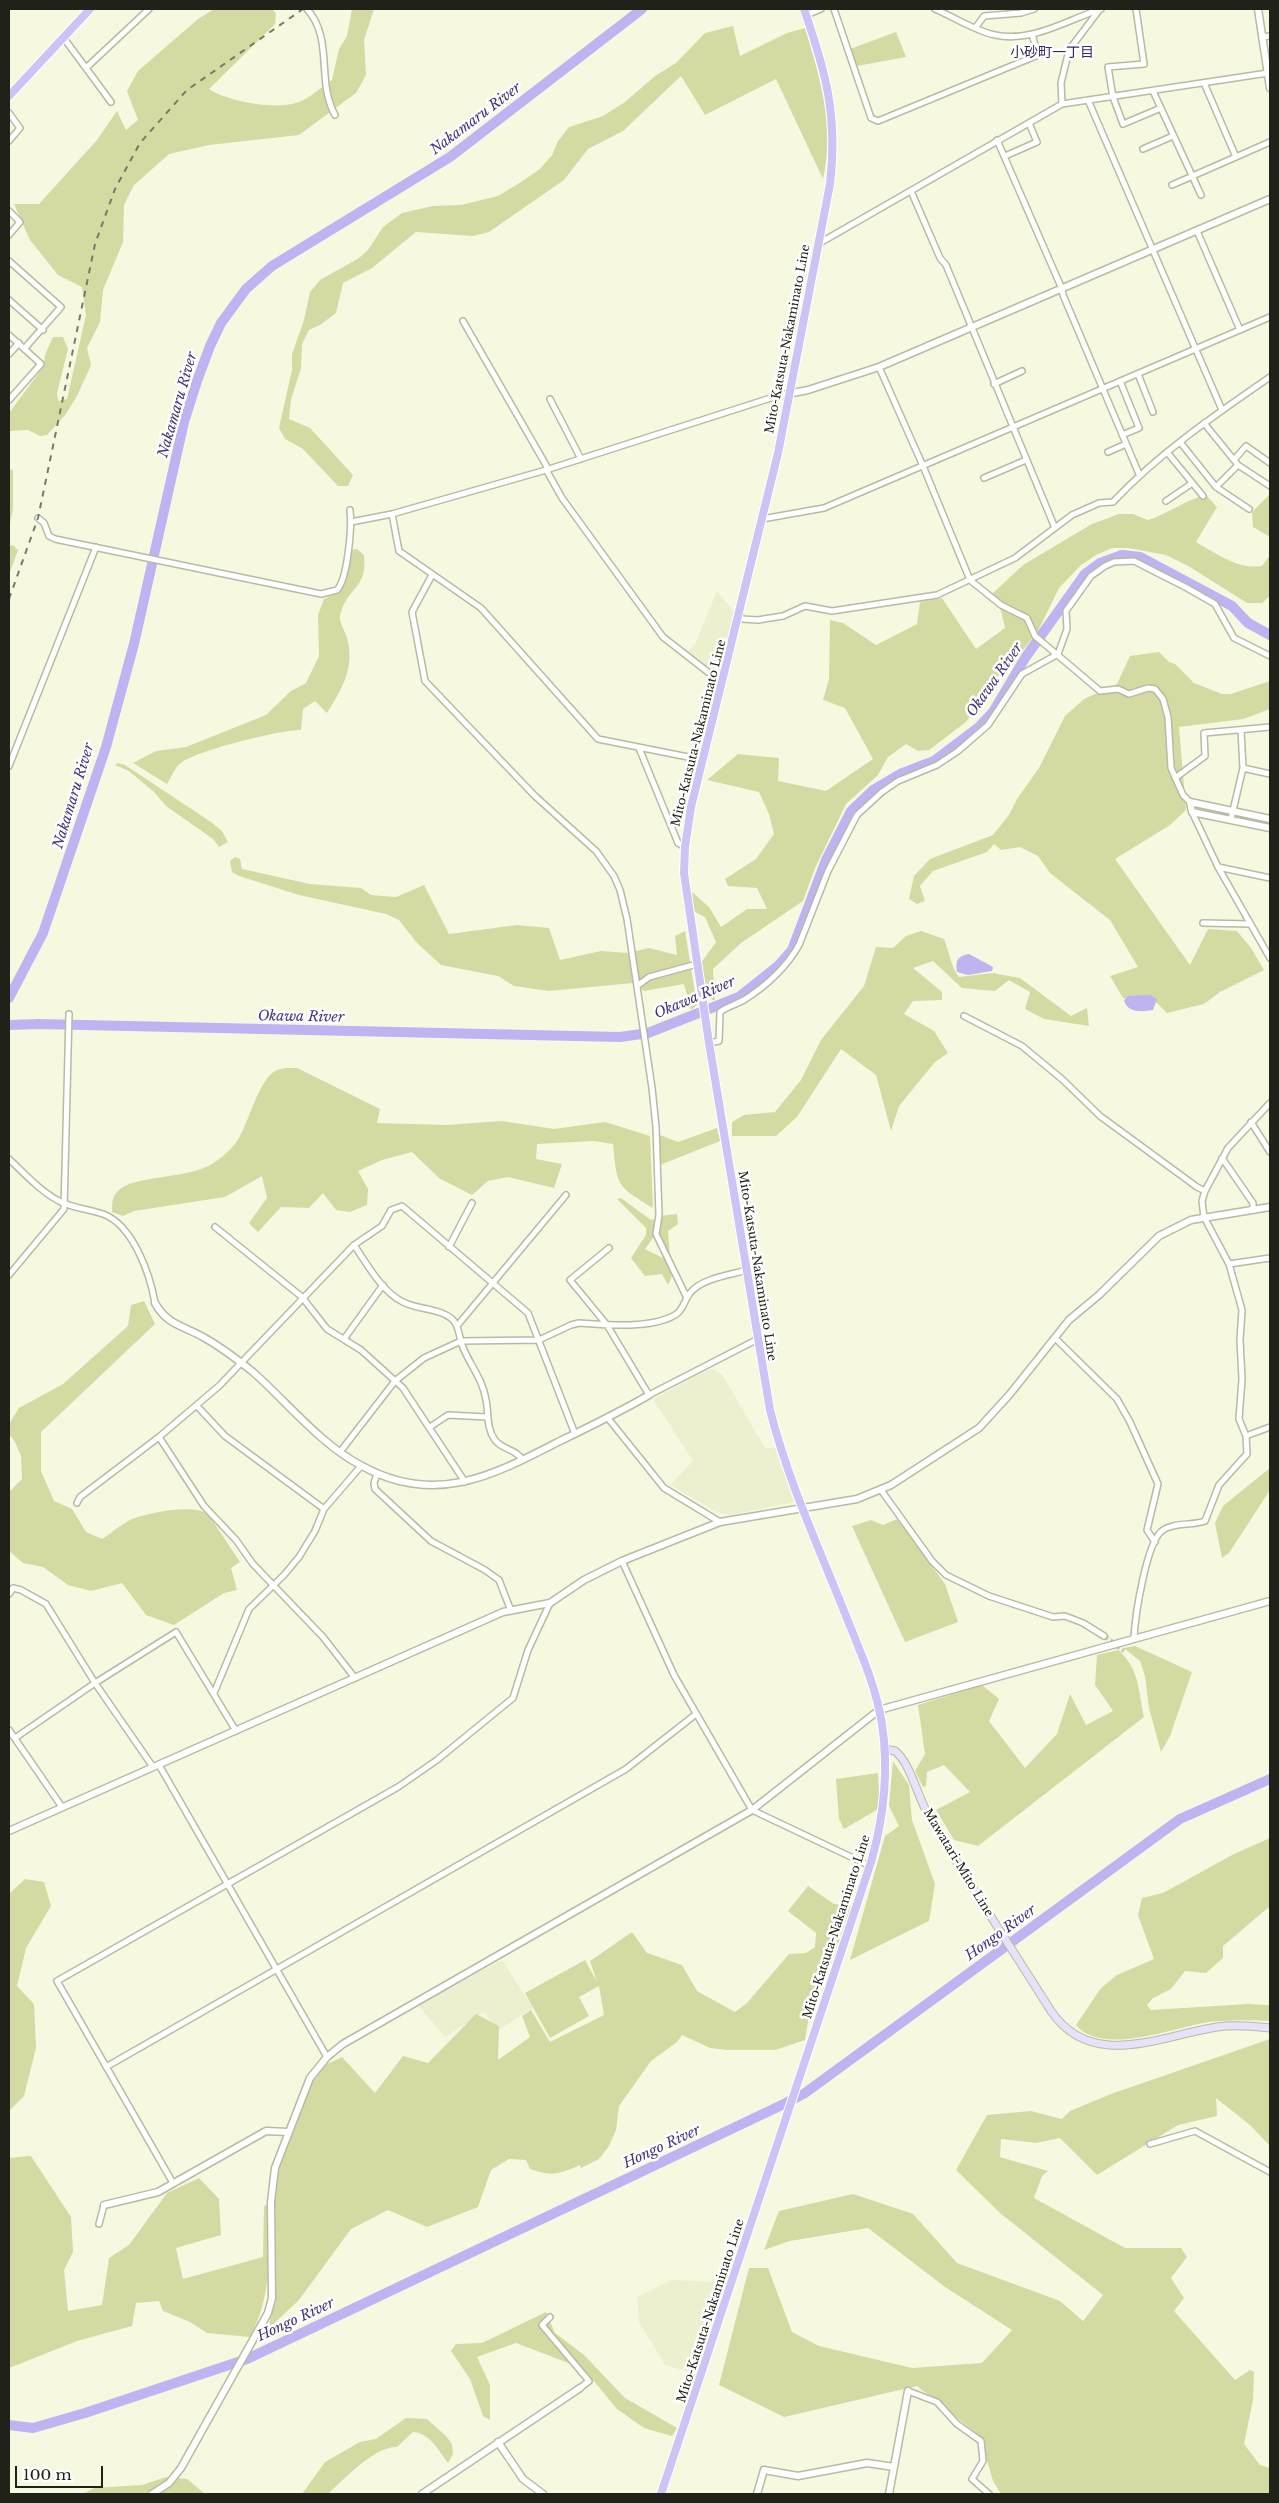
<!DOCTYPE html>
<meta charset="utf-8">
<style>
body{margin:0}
#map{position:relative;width:1279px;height:2503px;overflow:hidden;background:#f6f9e0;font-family:"Libre Baskerville",serif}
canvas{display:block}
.frame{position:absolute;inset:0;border:10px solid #202118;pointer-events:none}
.scale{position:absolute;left:15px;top:2466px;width:88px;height:22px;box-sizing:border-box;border:2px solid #202118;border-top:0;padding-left:6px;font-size:15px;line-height:18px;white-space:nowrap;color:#202118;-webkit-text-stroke:4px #fff;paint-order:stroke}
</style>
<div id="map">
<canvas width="1279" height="2503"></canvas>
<div class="frame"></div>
<div class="scale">100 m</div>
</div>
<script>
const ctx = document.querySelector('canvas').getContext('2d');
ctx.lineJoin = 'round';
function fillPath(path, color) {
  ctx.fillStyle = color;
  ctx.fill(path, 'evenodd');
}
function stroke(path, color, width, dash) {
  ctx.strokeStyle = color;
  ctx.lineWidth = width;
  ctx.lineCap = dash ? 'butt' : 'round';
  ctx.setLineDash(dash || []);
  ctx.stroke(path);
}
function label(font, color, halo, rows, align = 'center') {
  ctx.font = font + ' "Libre Baskerville","Noto Sans JP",serif';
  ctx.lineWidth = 5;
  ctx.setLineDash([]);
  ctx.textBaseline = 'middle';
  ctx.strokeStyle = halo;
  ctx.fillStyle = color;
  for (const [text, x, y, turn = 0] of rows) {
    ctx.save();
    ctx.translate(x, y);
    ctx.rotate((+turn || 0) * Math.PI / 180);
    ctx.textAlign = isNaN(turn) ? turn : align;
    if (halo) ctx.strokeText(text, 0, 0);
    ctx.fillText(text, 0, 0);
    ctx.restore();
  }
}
const built = new Path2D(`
 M717,591L737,615L721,677L687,653L695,644Z
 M714,1369L722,1374L765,1448H775L794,1502L731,1515L717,1512L670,1485L693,1461L653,1399L707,1370Z
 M502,1960L533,2008L497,2031L484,2012L445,2037L418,2005Z
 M671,2280L722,2282L693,2373L665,2365L639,2322L637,2297Z`);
const green = new Path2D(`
 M214,9H273L276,14L275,24L209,89C227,101 274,110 296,103C308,100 321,87 332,80L339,49L347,36L352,9H374L364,40L366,75L356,93L299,135L209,145L169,154L134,185L124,205L123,242L103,290L100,322L87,348L91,365L77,396L66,414L47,435L40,436L28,430L9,431V413L44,366L45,355L53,337H63L68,349L57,393L58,401L67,399L86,315L82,287L58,275L30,240L14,204H39L97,140L117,111L126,130L138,120L127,91L138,71L198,19Z
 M733,26L740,56L787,33L805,28C820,78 835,126 823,179L776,79L705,115L681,76L623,131L588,149L564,180L489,232L473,236L416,232L372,268L343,283L336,313L320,325L309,330L302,344L301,368L291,400L289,419L310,428L353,475L348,486H338L303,449L285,439L279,428L292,370V354L304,320L310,292L320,280L359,258L368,250L383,227L402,213L433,206L461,205L498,196L521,182L540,169L552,155L558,141L569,127L603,116L625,102L655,76L676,63L705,33Z
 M896,32L906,57L857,66L850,49Z
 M9,469L13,470V509L9,528Z
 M1270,494V537L1253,527L1252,512Z
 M1206,495L1217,507L1196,542C1215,553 1239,570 1262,566L1270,555V596L1262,603H1247L1190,567L1166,555L1128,548H1112L1096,555L1081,565L1059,588L1038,631L966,722L929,750L918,751L906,744L888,757L878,775L846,804L815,868L803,901L741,943L713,969L715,1000H712L707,990L701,963L716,942L705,917L693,911L692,892L709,907L721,927L747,909H767L757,888L728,886L725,879L756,859L774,834L769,814L759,792L707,780L738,754L779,758L778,781L826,791L873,759L845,708L823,700L829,679L830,620L843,623L876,645L917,624L920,602L942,598L976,649L1005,628L1001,611L992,594L1023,565L1092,524L1119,514H1133L1148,520C1168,514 1185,500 1206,495Z
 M13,545L18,550L9,575V546Z
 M357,549L364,555C368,591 345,587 340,617C339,623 347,634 348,642C354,669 341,691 327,713L315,701L303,709L301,730C279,730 200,750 182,762C175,766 171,778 167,784L133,763L156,751L186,747L266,715L291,691L306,683L319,656L318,615L324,599C349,589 346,574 349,550Z
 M1159,652L1169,662L1175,664L1194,683L1222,694H1231L1270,681V709L1243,719L1179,727L1186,810L1170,825L1115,859L1190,965L1208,929L1237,931L1251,948L1264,970L1220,992L1204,1004L1167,1013L1157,1003L1123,998L1110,976L1138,967L1110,920L1050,873L1038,856L1020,847L1001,850L994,844L987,852L933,871L920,886L925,901L917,904L909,899L914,876L930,859L993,835L1009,815L1017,799L1039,768L1065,716L1084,699L1117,684L1130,656Z
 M118,763L125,765L211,822L222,831L228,842L219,847L213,839L166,806L154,792L129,771L115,765Z
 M235,857L240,859L242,869L310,884L361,888L371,895L396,897L424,885L449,934L517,925L549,928L560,960L601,951L628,953L649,948L677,955L675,936L685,931L697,1005L691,1010L684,984L644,991L633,983L549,991L514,986L498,976L441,965L417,943L399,920L386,914L299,895L239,876L232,872L230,861Z
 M921,931L944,939C949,951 951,967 959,977L992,973L1020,978L1071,1016L1087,1008L1089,1026L1044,1019L1025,1009L1030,992L1009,980L995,991L962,988L933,961L913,968L942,992V1000L913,1001L904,1014L934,1031L948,1053L935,1062L899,1106L891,1131L876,1075L841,1049L797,1117L776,1136H732V1122L744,1115L775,1112L801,1080L821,1040L864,986L876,947L893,948L906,936Z
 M286,1068H297L380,1109L377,1123L447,1125L502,1121L554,1129L605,1122L650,1136L653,1208C617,1186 617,1187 613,1144L594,1141L537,1144L536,1159L562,1164L554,1188L508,1177L488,1181L472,1195L439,1178L412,1152L382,1160L358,1171L368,1189L367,1205L350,1212L336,1210L323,1193L309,1208L281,1207L258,1232L249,1223L267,1198L262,1176L225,1197L134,1211L123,1216L112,1212C112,1204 112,1196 118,1191C133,1175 188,1179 212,1164C222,1158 233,1148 239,1138C249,1121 259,1080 275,1071C278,1069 283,1069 286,1068Z
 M717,1128L720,1141L660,1165V1135L678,1142Z
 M621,1198L651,1220L656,1219L655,1235L645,1249L665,1259L673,1274L668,1285L662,1274L645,1276L631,1258L646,1235V1228L617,1199Z
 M677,1214L678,1224L668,1231L670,1257L658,1235L660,1216Z
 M144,1301L155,1324L41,1432V1471L54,1501L72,1509L86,1532L102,1539C112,1533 123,1522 135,1518C152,1512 193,1504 208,1514L240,1562L231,1568L237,1590L224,1593L174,1625L146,1615L122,1583L91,1591L68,1585L43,1567L23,1563L9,1551V1492L22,1479L21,1456L15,1442L9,1434V1424L19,1408L63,1384L128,1326L131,1305Z
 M1270,1468V1490L1229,1553L1222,1558L1215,1523L1223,1506Z
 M897,1519L945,1584L958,1622L905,1642L852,1526L871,1520L883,1525Z
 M1135,1646L1192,1672L1170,1736L1161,1752L1149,1708L1145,1676L1140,1661L1124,1648Z
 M1118,1650C1140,1669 1138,1690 1144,1717L978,1846L954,1840L936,1810L970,1792L944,1765L927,1772L926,1786L923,1787L915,1771L925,1754L918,1705L982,1685L999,1699L989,1721L1025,1768L1057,1734L1070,1694L1086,1725L1113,1711L1095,1685L1097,1655Z
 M893,1761L909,1785L912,1820L935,1884L929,1921L850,1960L885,1836L899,1826L889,1806Z
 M878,1773L880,1808L844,1829L839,1819L836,1779Z
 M1270,1838V1906L1223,1946V1958L1206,1973L1185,1971L1171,1989L1153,1998L1147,2005L1151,2010L1248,2004L1270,2005V2021C1250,2020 1229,2020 1209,2022C1175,2027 1102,2057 1076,2025L1101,1988L1117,1975L1154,1959L1138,1915L1142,1898L1163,1893L1234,1854Z
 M25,1879L44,1882L51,1906L26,1948L17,1986L34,2004L36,2048L24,2096L9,2111V1894Z
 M808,1886L834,1904L851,1906L832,1962L813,1992L805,2040L775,2050H727L710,2048L682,2035L677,2042L651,2061L619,2106L616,2130L609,2146L599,2159L581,2168L580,2165C559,2174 553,2177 530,2169L526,2160L509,2159L491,2170L478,2207L427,2227L388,2210L351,2229L299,2300L267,2330L276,2301L274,2203L279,2170L311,2085L325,2065L342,2057L375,2093L403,2056L428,2063L476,2014L499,2026L498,2060L530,2037L522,2016L531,2010L550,2042L604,2015L599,1986L579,1997L589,2016L550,2038L525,1993L585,1960L597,1982L590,1961L632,1932L647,1953L682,1965L697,1991L735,2012L747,2003L789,1954L806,1953L815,1947L816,1933L788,1911Z
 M1270,2039V2146L1250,2125L1216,2098L1217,2116L1178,2125L1097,2175L1060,2138L1036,2143L1001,2139L1000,2157L1048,2171L1042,2176L1034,2198L1125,2248H1181L1187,2257L1171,2278L1184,2298L1174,2311L1235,2380L1250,2370L1254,2372L1253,2400L1244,2444L1260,2465L1270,2468V2494H1001L993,2481L980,2436L917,2386L784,2417L719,2385L749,2268H768L792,2332L819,2346L912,2368L982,2363L1012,2330L945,2287L868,2228L790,2241L764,2250L779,2211L853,2194L913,2214L957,2263L1060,2301L1083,2321L1103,2295L1000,2213L956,2170L987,2115L1031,2111L1062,2119L1070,2111L1111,2094Z
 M31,2156L71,2217L73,2252L64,2270L68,2311L102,2305L109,2258L129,2245L167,2193L199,2178L219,2199L221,2235L176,2248L183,2279L263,2257L264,2206L269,2204C269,2250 273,2295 250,2337L207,2333L190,2322L163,2311L159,2301L136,2303L132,2326L77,2341L9,2368V2158Z
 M546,2312L555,2333L584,2355L625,2398L677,2428L672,2436L644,2428L617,2409L584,2369L516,2343L477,2357L490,2385V2420L483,2416L470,2379L451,2351L456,2344L482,2343Z
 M406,2418L427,2419L446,2436L452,2444L453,2454L448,2463C438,2450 431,2434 413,2432L397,2447C375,2446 344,2479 328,2494H302L325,2462L360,2442L376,2439Z
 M166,2477L187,2479L205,2494H83L94,2488L142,2485Z`);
const water = new Path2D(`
 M969,954L993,967L992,971L968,975L957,972C955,960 958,956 969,954Z
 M1150,995L1157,999L1153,1010C1142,1012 1127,1013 1124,1000L1128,996Z`);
const river = new Path2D(`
 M9,998L43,933L106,747L134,644L184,422L197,381L210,346L221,323L246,289L272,266L450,157L642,9
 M9,1025L39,1024L620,1037L648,1033L739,997L778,966L792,950L826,860L851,811L873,790L900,774L934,761L979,727L993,712L1025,658L1085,574L1100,563L1122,555L1140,557L1232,606L1248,623L1270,635
 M9,2425L33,2428L85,2413L247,2359L784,2104L805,2093L1180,1819L1270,1779`);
const minorTunnel = new Path2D(`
 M1104,1636L1124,1651`);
const minor = new Path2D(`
 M307,9C334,39 316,81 335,115
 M834,9L871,118L878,121L1038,55L1032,34
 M935,9C954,17 975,31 995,35C1032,43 1067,20 1101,9
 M1136,9L1144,64L1108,67L1113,97L1123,124L1161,108
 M806,15L821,9
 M976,27L984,16L1021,13L1034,9
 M63,37L111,102
 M1263,37L1270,36
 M86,68L149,9
 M1204,83L1236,157
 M1153,91L1201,195
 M1088,100L1222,410
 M1062,104L1061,83L1069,50L1100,9
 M9,113L20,128L9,141
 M997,140L1062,289L1063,295L1139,474
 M1143,149L1173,136
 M1005,156L1037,142L1029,123
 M1172,185L1270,142
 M911,191L940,258L946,265L1055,528
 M9,211L20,222L9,235
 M1197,231L1240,330
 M818,244L1062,104L1268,73
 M9,261L61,307L24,349
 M9,300L43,330
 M463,321L546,465L548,473L562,498L663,637L722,683
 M9,335L41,364L9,400
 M9,354L19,343
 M879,367L923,466L970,580L1001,605L1027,618L1035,636L1100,691L1118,689L1129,694L1148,688L1155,689L1163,699L1168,717L1171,768L1183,795L1190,802
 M1138,374L1153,412
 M1120,381L1139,428L1122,435
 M994,384L1022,371
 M550,399L581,459
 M1204,423L1238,465L1270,486
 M1180,442L1216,487L1249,509
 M1108,452L1126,444
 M1167,452L1203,496
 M1234,460L1246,446L1270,463
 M984,478L1026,460
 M1216,487L1238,465
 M1166,501L1191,484
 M392,514L399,551L481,608L598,739L703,760
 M38,518L44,523L49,536L55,539L321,594L337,590C348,578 352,526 350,510
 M762,519L824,508L1270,317
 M351,522L392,514L546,470L777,396
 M432,575L412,612L425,681L535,796L596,851L614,876L620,890L627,919L652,1088L656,1127L659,1215L656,1234L687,1298
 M740,615L742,619L758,620L770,618L783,616L805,606L832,611L937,595L1015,558L1072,515L1099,503L1113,502C1159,453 1215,415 1270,377
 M639,748L678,843L685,847
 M9,766L96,547
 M1243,768L1270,774
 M1175,778L1205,756L1204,733L1270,727
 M1192,812L1218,867L1270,958
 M1231,819L1243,768L1241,730
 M1218,867L1270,878
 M1203,923L1250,924
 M637,986L649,977L697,964
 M964,1016L1022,1046L1063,1080L1100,1116L1197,1187L1205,1191
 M709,1043L719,1041L720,1012C726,1007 737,1004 744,1000C766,986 786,968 799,945L828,871L857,815L882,792L898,781L937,765L958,751L988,725L1022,674L1058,654L1067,629L1066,611L1091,576L1105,566L1114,562L1134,561L1187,588L1215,604L1234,638L1270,656
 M1251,1122L1270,1152
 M1222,1158L1253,1203V1210
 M9,1159C24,1173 40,1191 59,1201C72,1208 88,1209 103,1214C133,1225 150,1274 155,1303
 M215,1227L302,1297L327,1329L361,1350L403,1388L465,1482
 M354,1245L382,1226L391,1210L402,1206L528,1313L575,1434
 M449,1247L472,1203
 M609,1248L570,1280L607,1325L649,1395L758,1339
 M1229,1264L1270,1258
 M9,1275L64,1209L69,1014
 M457,1326L566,1195
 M1055,1338L1117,1399L1130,1422L1158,1484L1147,1530L1155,1542
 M344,1339L383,1285
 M197,1406L225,1436L324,1509
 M607,1417L664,1488L720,1522
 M430,1427L448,1415L487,1417
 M1246,1436L1270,1427
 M159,1437L204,1506L236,1540L253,1564L323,1637L355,1678
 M340,1452L395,1381L424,1358L461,1341L539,1340L571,1325L579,1323C606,1325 651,1329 675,1315C684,1310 684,1300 690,1293C702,1278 730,1275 747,1270
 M377,1474L374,1483L375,1489L431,1541L485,1570L499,1580L511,1611
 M881,1490L932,1561L946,1575L989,1596L1053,1617L1065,1616L1083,1623L1104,1636
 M77,1503L80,1497L159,1437L219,1386L354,1245C367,1264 382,1292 403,1302C418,1310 441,1308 453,1320C459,1326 459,1336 462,1345C469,1364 483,1379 486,1400C489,1414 486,1428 495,1440C502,1450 517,1449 522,1460
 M622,1561L674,1675L752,1810L870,1866
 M9,1594L13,1588L21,1590L46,1604L95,1683L153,1767
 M1134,1638C1135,1618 1146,1541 1163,1530C1175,1522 1191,1526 1205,1521L1219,1485L1247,1454L1246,1436L1239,1419L1242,1379L1240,1340L1242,1310L1229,1264L1204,1217L1202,1201L1205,1191L1228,1148L1270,1103
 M214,1693L249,1609L284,1575L299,1557L315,1531L324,1509L361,1466
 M9,1730L62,1807
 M15,1738L95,1683L176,1632L236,1731
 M159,1765L327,2057
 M106,2067L626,1769L696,1714
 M1150,2144L1195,2131L1270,2172
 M173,2183L57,1981L398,1787L437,1760L513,1698L528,1650L550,1603
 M99,2224L104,2205
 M550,2317L542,2325L589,2381L580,2388
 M908,2391L937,2402L957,2424L981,2441L983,2461L972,2479L989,2494`);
const tertiary = new Path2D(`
 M1258,9L1270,88
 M777,396L808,390L879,367L1270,199
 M1270,819L1190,802L1192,812L1270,828
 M155,1303C167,1325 184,1326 203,1337C221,1347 238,1360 253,1372C288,1403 320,1444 362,1466C435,1506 492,1476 558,1442C589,1427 620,1412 649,1395
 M9,1831L503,1612L550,1603L584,1580L622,1561L720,1522L857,1499L891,1485L979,1428L1010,1394L1069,1320L1099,1295L1159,1236L1191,1220L1270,1207
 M104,2205L158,2192L266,2131L288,2132
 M498,2442L523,2479L543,2494
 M152,2494L169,2483L181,2468L268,2313L272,2298L271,2202L275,2168L310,2078L327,2057L343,2044L752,1810L879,1710L1270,1601
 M422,2494L580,2388
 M757,2494L764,2470L798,2476L867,2463L894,2467
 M889,2494L908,2391`);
const secondary = new Path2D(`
 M885,1749L895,1751C910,1762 918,1798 928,1814C967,1881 1010,1946 1051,2011C1092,2071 1159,2036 1217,2027C1234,2024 1253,2026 1270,2028`);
const primary = new Path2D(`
 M9,96L90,9
 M661,2494L872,1859C884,1815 889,1770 882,1724C876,1686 860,1651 846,1616C819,1548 788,1481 770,1410L709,1043L684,873L685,847L691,807L778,453L830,184C838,115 826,73 804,9`);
const rail = new Path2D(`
 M9,599L38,518L95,244L115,189L140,143L187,90L303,9`);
const streetNames = [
 ["Mito-Katsuta-Nakaminato Line",788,339,-79],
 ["Mito-Katsuta-Nakaminato Line",699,733,-76],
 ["Mito-Katsuta-Nakaminato Line",757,1266,81],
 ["Mawatari-Mito Line",958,1863,59],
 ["Mito-Katsuta-Nakaminato Line",837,1927,-72],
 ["Mito-Katsuta-Nakaminato Line",711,2311,-72]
];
const neighbourhoodNames = [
 ["小砂町一丁目",1052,53]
];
const waterNames = [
 ["Nakamaru River",476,119,-37],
 ["Nakamaru River",178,405,-74],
 ["Okawa River",995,680,-55],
 ["Nakamaru River",74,796,-73],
 ["Okawa River",695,998,-23],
 ["Okawa River",301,1017,1],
 ["Hongo River",1001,1933,-36],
 ["Hongo River",662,2147,-25],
 ["Hongo River",296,2320,-25]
];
fillPath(built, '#ecf0cf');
fillPath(green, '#d5daa2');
fillPath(water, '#bfb3f1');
stroke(river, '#bfb3f1', 10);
stroke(minorTunnel, '#cbceb8', 5, [5, 2.5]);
stroke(minor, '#b8bba3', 8);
stroke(tertiary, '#b8bba3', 9);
stroke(secondary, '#b8bba3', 9);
stroke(primary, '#fff', 10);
stroke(minor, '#fff', 5);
stroke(tertiary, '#fff', 6);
stroke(secondary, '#e7e1fa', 7);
stroke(primary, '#cec3f5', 8);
stroke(rail, '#777969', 2, [6, 6]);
label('12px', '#202118', '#fff', streetNames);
label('14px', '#382761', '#fff', neighbourhoodNames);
label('italic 14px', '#48327b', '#fff', waterNames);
</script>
